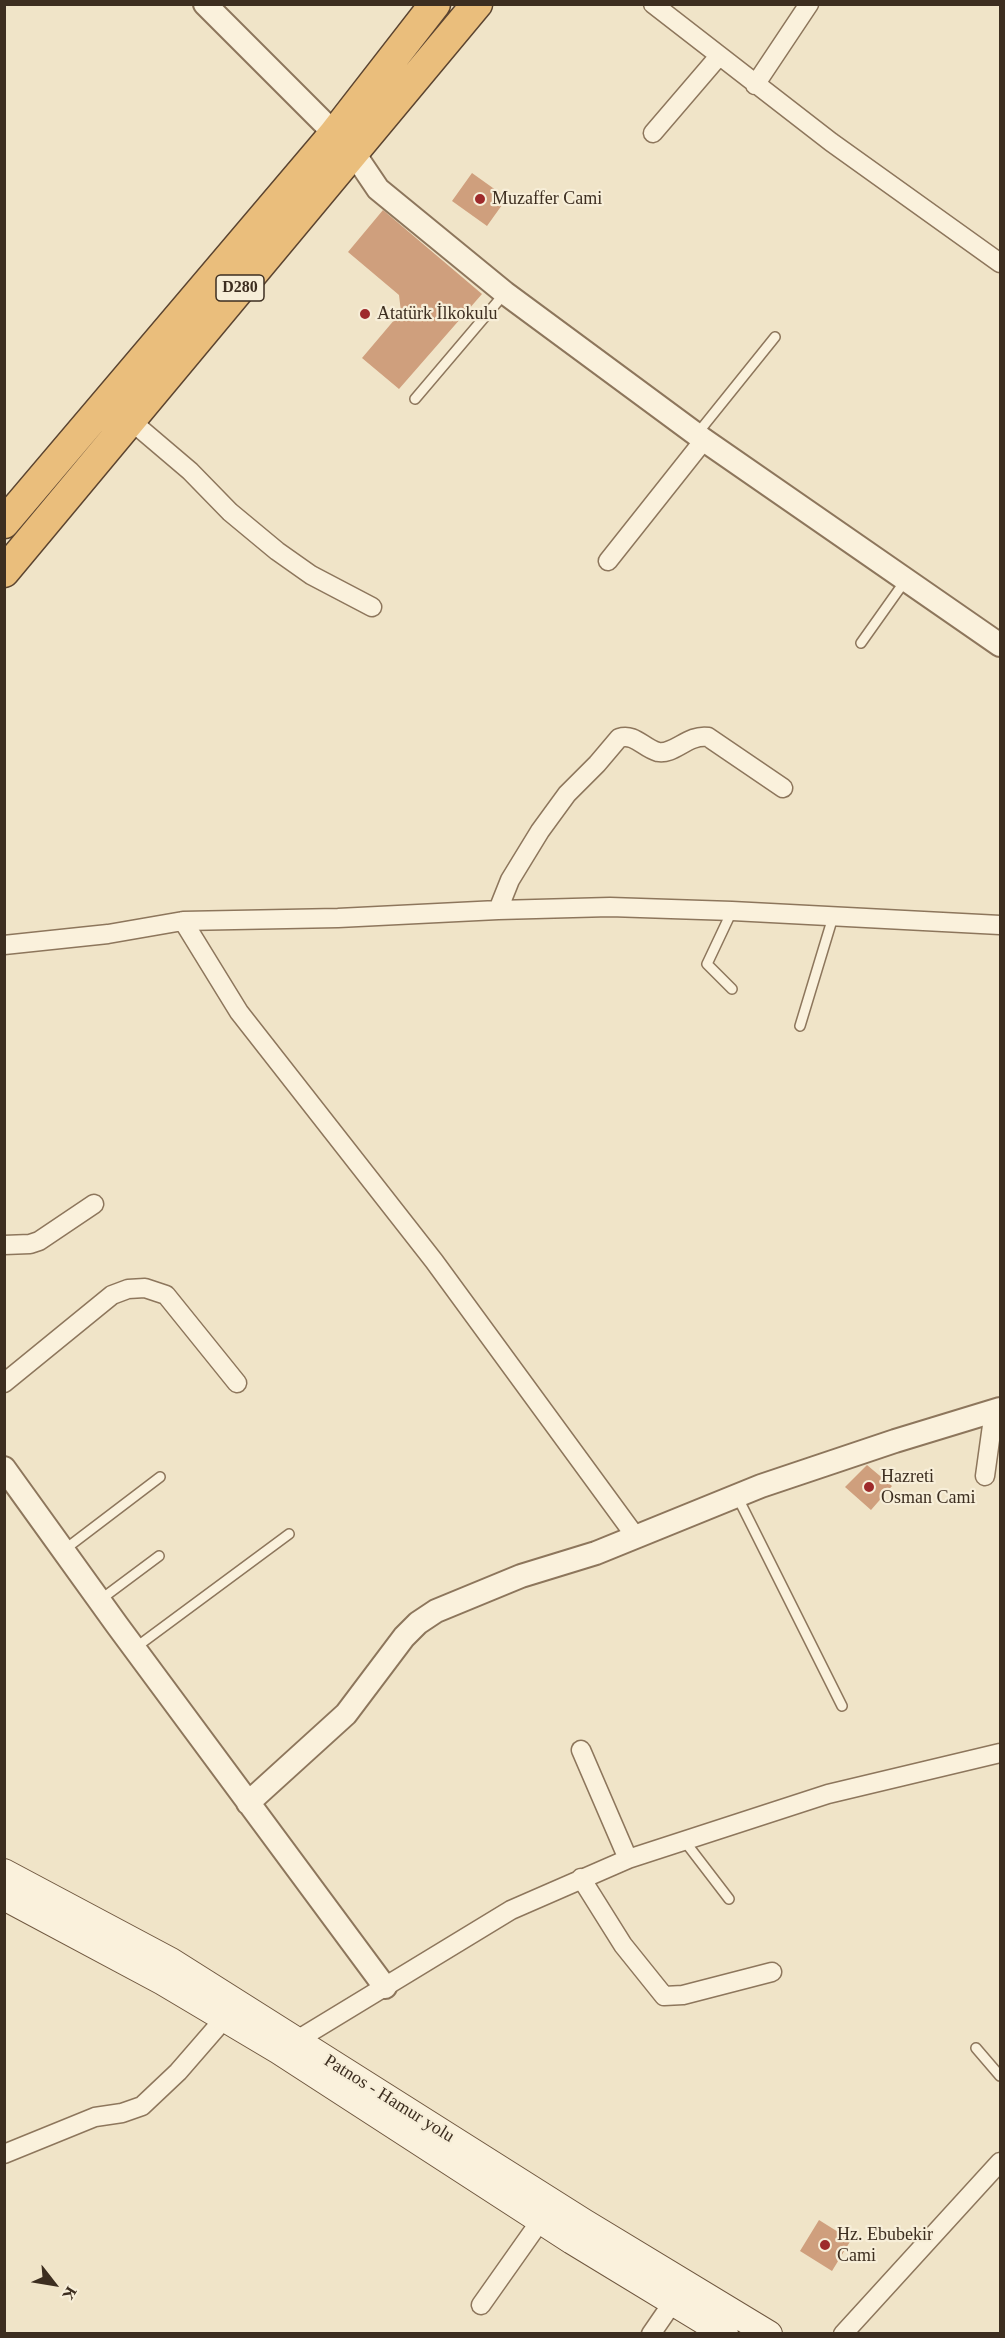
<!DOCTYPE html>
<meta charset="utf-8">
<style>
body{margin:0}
#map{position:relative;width:1005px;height:2338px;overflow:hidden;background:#f0e4c8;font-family:"Times New Roman",serif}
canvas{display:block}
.frame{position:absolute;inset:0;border:6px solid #3d2e20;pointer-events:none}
.north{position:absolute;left:24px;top:2254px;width:60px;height:60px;-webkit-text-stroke:4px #f7eed8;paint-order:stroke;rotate:121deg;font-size:16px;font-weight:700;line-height:24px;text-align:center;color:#3d2e20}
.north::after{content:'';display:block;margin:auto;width:21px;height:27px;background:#3d2e20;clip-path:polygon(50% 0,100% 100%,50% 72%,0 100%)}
</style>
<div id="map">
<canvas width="1005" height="2338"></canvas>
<div class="frame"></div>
<div class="north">K</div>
</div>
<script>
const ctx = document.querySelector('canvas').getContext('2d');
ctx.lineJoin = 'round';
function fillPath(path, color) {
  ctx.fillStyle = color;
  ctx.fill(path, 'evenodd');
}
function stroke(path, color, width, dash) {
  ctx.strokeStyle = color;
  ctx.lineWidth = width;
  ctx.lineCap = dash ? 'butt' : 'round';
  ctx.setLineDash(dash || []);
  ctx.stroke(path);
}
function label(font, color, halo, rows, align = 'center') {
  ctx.font = font + ' "Times New Roman",serif';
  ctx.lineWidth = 4.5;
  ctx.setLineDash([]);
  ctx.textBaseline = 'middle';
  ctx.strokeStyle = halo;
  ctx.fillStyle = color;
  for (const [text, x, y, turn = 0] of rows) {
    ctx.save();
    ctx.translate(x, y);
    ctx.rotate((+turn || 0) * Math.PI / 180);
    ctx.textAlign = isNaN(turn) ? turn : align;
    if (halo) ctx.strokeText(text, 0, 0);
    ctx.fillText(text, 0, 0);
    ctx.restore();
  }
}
const building = new Path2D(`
 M472,173L507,198L487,226L452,201Z
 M383,210L482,294L399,389L362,358L401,312L399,295L348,252Z
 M867,1465L892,1486L871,1510L845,1487Z
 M819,2220L851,2240L832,2271L800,2251Z`);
const service = new Path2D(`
 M415,399L505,293
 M697,434L775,337
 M861,643L905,581
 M732,911L707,964L732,989
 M800,1026L833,917
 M737,1496L842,1706
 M64,1550L160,1477
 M100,1600L159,1556
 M135,1648L289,1534
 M683,1839L729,1899
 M976,2048L1000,2076`);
const minor = new Path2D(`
 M653,4L831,142L1000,263
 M755,85L809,4
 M653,133L719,56
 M130,420L190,471L230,512L277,551L311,575L372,607
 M608,561L704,440
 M498,910L510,880L540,831L567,794L597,764L619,738C635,733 643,748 658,752C674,755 688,734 708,737L783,788
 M183,921L239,1012L434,1261L636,1537
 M4,945L108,934L183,921L338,918L498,910L610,907L732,911L1000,925
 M4,1245L30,1244L39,1241L94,1204
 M4,1383L112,1295L128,1289L145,1288L166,1295L237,1383
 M985,1476L994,1411
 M581,1750L628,1859
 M581,1878L623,1945L664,1996L683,1995L772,1972
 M289,2045L511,1910L628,1859L828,1794L1000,1753
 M4,2154L95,2117L122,2113L142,2106L178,2072L224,2019
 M481,2305L541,2220
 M651,2334L673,2302
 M843,2334L1000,2162`);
const tertiary = new Path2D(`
 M205,4L353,152L378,189L505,293L704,440L1000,645
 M4,1468L117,1625L385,1987
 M248,1803L346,1714L404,1637L418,1623L436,1611L521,1576L596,1553L761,1486L895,1441L1000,1409`);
const secondary = new Path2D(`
 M4,1872L171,1961L584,2222L769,2334
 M4,1897L163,1982L279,2051L572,2241L725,2334`);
const trunk = new Path2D(`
 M4,523L334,134L435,4
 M4,572L477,4`);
const markers = [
 [480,199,6,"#9e2a2b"],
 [365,314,6,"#9e2a2b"],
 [869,1487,6,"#9e2a2b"],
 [825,2245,6,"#9e2a2b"]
];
const shields = [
 [240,288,48]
];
const shieldNames = [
 ["D280",240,288]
];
const poiNames = [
 ["Muzaffer Cami",492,199],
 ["Atatürk İlkokulu",377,314],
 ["Hazreti",881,1477],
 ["Osman Cami",881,1498],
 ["Hz. Ebubekir",837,2235],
 ["Cami",837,2256]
];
const streetNames = [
 ["Patnos - Hamur yolu",389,2099,32]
];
fillPath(building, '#cf9f7d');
stroke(service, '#8d765c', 12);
stroke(minor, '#8d765c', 21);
stroke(tertiary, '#8d765c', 26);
stroke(secondary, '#6f573f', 28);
stroke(trunk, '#5b4430', 33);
stroke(service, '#faf1dc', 9);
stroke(minor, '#faf1dc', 18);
stroke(tertiary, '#faf1dc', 22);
stroke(secondary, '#faf1dc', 26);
stroke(trunk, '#eabe7c', 30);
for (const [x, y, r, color] of markers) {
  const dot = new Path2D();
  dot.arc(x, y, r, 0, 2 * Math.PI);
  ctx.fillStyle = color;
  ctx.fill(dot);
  stroke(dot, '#f7eed8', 2);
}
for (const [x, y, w] of shields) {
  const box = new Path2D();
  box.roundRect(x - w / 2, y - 13, w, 26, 4.5);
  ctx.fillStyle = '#f7eed8';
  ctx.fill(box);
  stroke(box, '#3d2e20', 1.5);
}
label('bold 16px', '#3d2e20', null, shieldNames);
label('18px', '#3d2e20', '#f7eed8', poiNames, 'left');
label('18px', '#3d2e20', '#f7eed8', streetNames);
</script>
